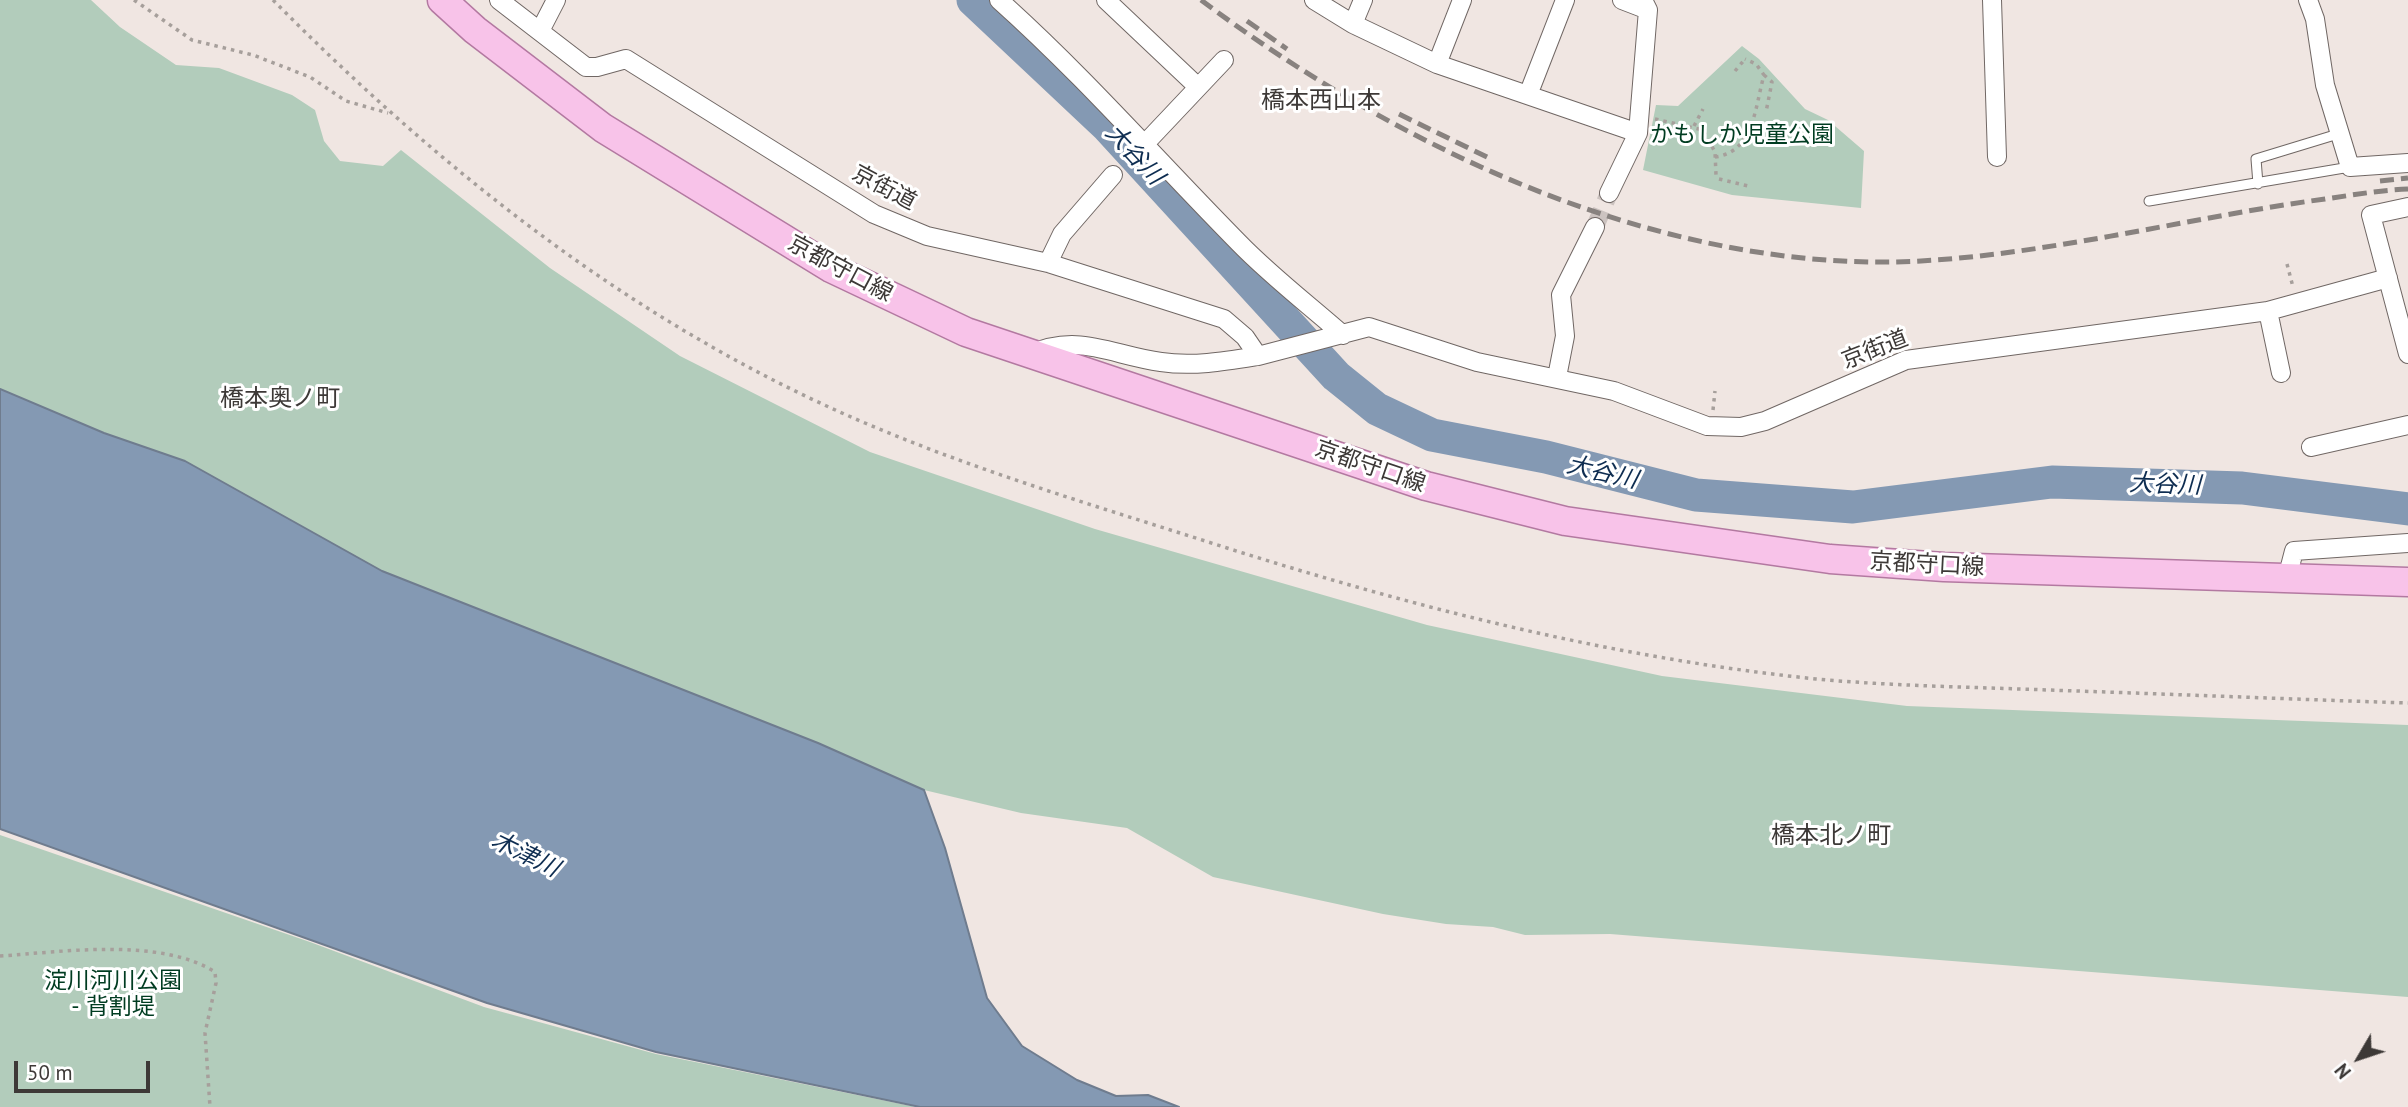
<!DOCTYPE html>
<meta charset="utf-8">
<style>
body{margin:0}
#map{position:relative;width:2408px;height:1107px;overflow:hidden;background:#f0e6e2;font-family:"PT Sans",sans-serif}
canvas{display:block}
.north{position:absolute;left:2324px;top:1023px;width:70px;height:70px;-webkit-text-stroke:5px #fff;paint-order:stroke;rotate:231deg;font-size:19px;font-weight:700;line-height:28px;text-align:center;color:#3d3937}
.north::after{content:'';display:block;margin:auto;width:24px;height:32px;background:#3d3937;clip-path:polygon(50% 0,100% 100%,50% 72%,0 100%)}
.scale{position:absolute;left:14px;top:1061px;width:136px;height:32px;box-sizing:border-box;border:4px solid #3d3937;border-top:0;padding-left:9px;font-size:21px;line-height:24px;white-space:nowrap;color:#3d3937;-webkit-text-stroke:5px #fff;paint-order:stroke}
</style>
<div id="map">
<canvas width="2408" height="1107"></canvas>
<div class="north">N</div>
<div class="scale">50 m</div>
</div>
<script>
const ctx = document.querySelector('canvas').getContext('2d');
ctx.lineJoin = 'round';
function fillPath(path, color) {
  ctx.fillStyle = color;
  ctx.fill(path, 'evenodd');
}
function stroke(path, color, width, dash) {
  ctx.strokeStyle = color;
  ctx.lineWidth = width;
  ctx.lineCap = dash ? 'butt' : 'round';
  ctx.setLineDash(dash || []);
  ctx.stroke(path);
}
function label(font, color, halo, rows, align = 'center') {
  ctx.font = font + ' "PT Sans","Noto Sans JP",sans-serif';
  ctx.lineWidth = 6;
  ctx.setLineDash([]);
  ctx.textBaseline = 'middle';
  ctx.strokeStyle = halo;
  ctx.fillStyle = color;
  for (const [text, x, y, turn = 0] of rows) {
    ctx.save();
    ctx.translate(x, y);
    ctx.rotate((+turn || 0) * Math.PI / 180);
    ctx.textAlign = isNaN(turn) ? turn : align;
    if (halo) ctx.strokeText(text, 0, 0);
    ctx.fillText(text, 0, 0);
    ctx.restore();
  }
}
const green = new Path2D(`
 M0,0H91L120,27L176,65L219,68L292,95L315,110L324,141L340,161L383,166L401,150L550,268L680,356L870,452L1095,529L1427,625L1662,676L1907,706L2408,725V997L1610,934L1525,935L1493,927L1446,924L1383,914L1213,877L1127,828L1021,813L924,790L818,743L382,571L185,461L104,433L0,389Z
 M1742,46L1759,59L1805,109L1828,120L1864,151L1861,208L1732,195L1643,170L1656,105L1678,106Z
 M0,835L310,942L484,1007L656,1054L916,1107H0Z`);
const water = new Path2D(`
 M0,389L104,433L185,461L382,571L818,743L924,790L945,848L987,998L1022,1046L1077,1080L1116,1096L1148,1095L1179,1107H920L656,1052L487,1003L0,829Z`);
const river = new Path2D(`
 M973,0L1108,127L1336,376L1377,409L1432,435L1546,457L1696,495L1853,507L2052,482L2242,488L2408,509`);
const streetTunnel = new Path2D(`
 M1595,227L1609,193`);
const path = new Path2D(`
 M134,0L192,40L253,55L310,77L346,101L388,113
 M273,0C444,173 639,327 865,423C982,473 1106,509 1227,548C1420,609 1614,658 1816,679C1893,686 1971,687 2048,690C2168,694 2288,699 2408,703
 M1735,71L1745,59
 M1764,75L1772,82L1766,112
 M1655,119L1703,130L1715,152L1716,175
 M1694,126L1703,109
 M1715,157C1754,152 1755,107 1764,75L1756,64L1745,59
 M1719,179L1748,186
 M2287,264L2293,287
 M1713,410L1715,391
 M0,956C62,952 160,937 215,972L216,983L205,1033L210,1107`);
const lane = new Path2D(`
 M2258,184L2256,159L2338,134
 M2149,201L2350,167`);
const street = new Path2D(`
 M499,0L586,67H597L626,59L874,214L927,236L1048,263L1224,319L1245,337L1258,356L1369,327L1477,362L1614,391L1707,426L1741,427L1765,421L1906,360L2268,311L2388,278
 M999,0C1084,76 1159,162 1239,243C1271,276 1309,305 1343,335
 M1106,0L1198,87
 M1314,0L1353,24
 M1363,0L1353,24L1437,64L1638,133
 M1622,0L1648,10
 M1992,0L1997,157
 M2308,0L2315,19L2325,85L2350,167L2408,163
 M540,31L556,0
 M1437,64L1462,0
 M1528,95L1565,0
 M1139,150L1224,60
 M1609,193L1638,133L1648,10L1643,0
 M2408,207L2371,215L2408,354
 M1048,263L1062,234L1113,175
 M2268,311L2281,373
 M1029,355C1077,332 1111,355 1161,362C1193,367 1227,361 1258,356
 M1557,377L1565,336L1561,295L1595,227
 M2311,447L2408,425
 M2287,578L2294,551L2408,543`);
const primary = new Path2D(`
 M442,0L475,30L603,128L831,268L966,332L1426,486L1565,521L1830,559L1944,567L2408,582`);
const rail = new Path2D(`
 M1201,0C1401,150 1666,275 1921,261C2057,253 2191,217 2325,199C2353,195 2381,190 2408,189
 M1247,21L1287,49
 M1399,114L1493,160
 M2380,181L2408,178`);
const parkNames = [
 ["かもしか児童公園",1742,135],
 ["淀川河川公園",113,981],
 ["- 背割堤",113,1007]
];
const streetNames = [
 ["京街道",884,188,28],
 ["京都守口線",840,269,28],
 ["京街道",1875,350,-21],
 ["京都守口線",1370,467,19],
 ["京都守口線",1927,565,3]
];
const neighbourhoodNames = [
 ["橋本西山本",1321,101],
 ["橋本奥ノ町",280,399],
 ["橋本北ノ町",1831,836]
];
const waterNames = [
 ["大谷川",1134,155,47],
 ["大谷川",1602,473,13],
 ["大谷川",2165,485,2],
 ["木津川",525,855,26]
];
fillPath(green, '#b2ccbb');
fillPath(water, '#8499b3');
stroke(water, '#6f7c8e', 2);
stroke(river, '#8499b3', 33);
stroke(streetTunnel, '#ccc3c0', 18, [18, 9]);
stroke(lane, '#706764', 11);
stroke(street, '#706764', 20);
stroke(primary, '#b379a1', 31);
stroke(path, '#a69f9b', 3.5, [3.5, 5]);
stroke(lane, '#fff', 9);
stroke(street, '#fff', 18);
stroke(primary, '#f8c3e9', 28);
stroke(rail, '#88827f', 5, [14, 7]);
label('23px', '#003c21', '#fff', parkNames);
label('23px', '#3d3937', '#fff', streetNames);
label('24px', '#3d3937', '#fff', neighbourhoodNames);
label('italic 24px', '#0e2d51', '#fff', waterNames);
</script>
